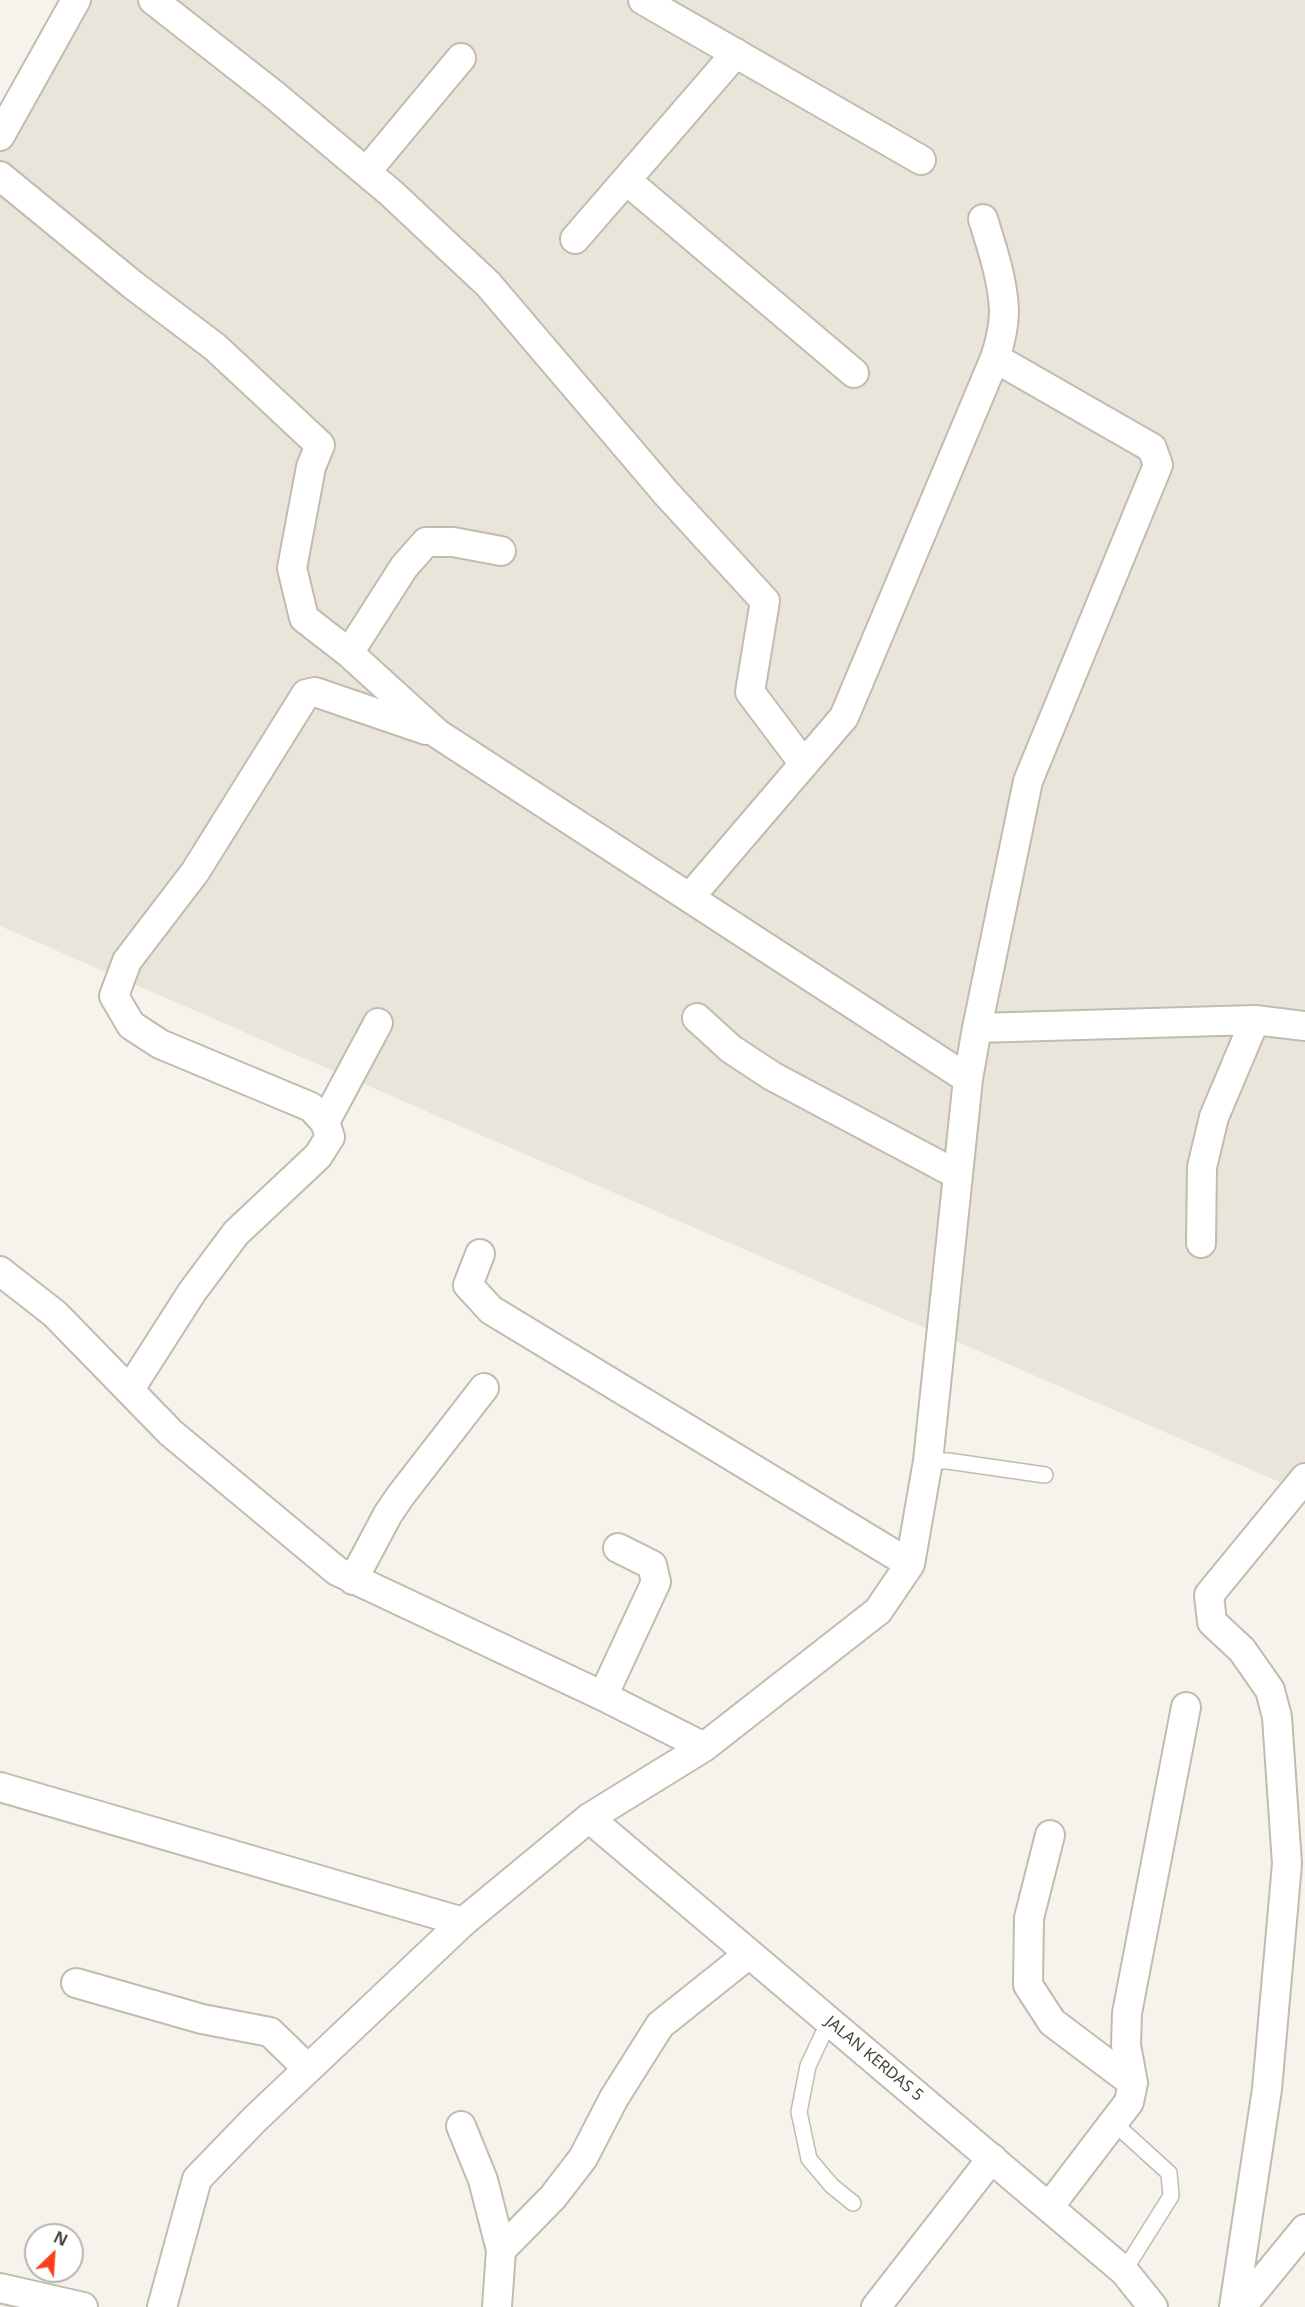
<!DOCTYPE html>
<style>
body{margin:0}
#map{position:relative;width:1305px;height:2307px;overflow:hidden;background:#f6f3ec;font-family:"Noto Sans",sans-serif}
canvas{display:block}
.north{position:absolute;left:24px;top:2223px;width:60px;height:60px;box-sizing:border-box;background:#fff;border:2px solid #b7b4b0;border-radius:50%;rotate:25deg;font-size:16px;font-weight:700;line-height:24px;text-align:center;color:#4b4439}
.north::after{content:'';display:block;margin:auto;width:21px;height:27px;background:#fc3f1d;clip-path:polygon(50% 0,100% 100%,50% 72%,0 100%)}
</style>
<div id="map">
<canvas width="1305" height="2307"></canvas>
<div class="north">N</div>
</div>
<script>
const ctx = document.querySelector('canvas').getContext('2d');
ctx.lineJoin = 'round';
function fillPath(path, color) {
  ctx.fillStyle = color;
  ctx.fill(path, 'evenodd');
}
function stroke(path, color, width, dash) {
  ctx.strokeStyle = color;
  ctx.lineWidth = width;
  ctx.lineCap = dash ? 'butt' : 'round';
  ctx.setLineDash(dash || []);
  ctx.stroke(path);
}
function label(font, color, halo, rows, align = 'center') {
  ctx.font = font + ' "Noto Sans",sans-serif';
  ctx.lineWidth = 4.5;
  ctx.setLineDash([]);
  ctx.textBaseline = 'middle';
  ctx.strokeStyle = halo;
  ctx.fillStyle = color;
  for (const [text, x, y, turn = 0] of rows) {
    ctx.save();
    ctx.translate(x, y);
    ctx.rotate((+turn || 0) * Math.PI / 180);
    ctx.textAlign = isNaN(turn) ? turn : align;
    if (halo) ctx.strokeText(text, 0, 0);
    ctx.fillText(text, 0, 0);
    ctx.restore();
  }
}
const residential = new Path2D(`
 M75,0H1305V1493L0,926V142Z`);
const service = new Path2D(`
 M928,1461H948L1045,1475
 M829,2021L808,2066L799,2112L809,2159L832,2186L853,2203
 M1114,2123L1169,2173L1171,2196L1124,2271`);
const minor = new Path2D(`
 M153,0L273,94L391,193L488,284L666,493L765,601L750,692L804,764
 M643,0L921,160
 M0,136L76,0
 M366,172L461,58
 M0,176L133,285L215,347L320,445L311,467L292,568L304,618L349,653L438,734L968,1079
 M626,180L854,373
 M575,239L736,53
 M349,653L404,567L426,542H453L501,551
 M690,897L844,717L995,358C1000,343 1004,327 1004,311C1003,280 992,248 983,219
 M697,1018L731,1049L772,1076L958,1175
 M977,1028L1255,1020L1305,1026
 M325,1122L311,1107L160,1044L131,1025L114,996L127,961L195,872L306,694L315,692L426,730
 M1201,1243L1202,1167L1214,1117L1255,1020
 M480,1254L468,1285L491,1310L910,1564
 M0,1271L55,1314L171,1433L337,1571L603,1696L704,1747
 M130,1389L192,1292L236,1233L318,1156L330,1137L325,1122L378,1023
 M353,1580L388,1514L401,1495L484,1388
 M603,1696L656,1582L652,1565L618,1548
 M0,1787L463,1922
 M589,1818L1124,2271L1153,2307
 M1050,1835L1029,1918L1028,1985L1052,2022L1133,2083
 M76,1983L202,2019L270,2032L307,2068
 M461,2126L483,2180L501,2250
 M1049,2207L1129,2102L1133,2083L1126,2045L1127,2013L1186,1707
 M0,2288L83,2307
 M162,2307L197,2179L255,2119L463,1922L589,1818L704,1747L878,1611L910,1564L928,1461L968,1079L977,1028L1028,781L1158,465L1152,448L995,358
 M497,2307L501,2250L553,2197L583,2158L614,2098L660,2025L749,1954
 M876,2307L992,2158
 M1234,2307L1267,2089L1287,1864L1277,1717L1270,1690L1242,1650L1212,1622L1209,1595L1305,1478
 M1241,2307L1305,2229`);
const streetNames = [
 ["JALAN KERDAS 5",874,2059,40]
];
fillPath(residential, '#eae5da');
stroke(service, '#c2bbae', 18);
stroke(minor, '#c2bbae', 32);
stroke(service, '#fff', 15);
stroke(minor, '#fff', 28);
label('16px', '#4b4439', '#fff', streetNames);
</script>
